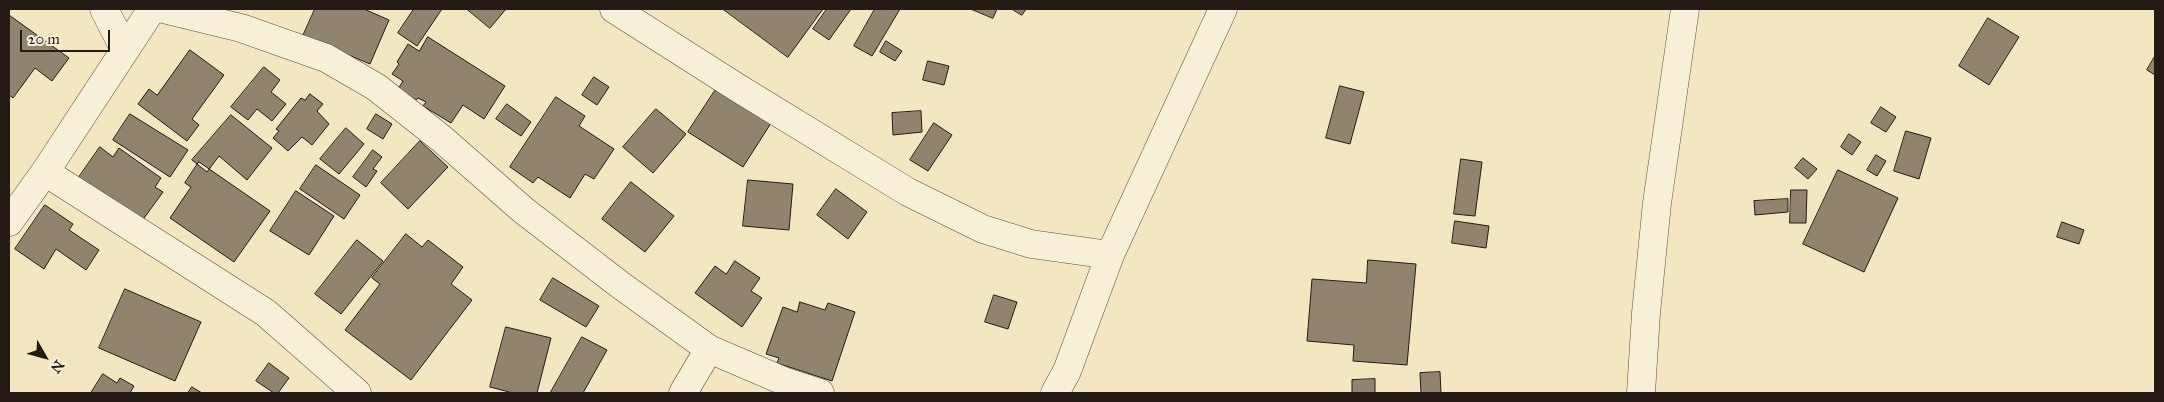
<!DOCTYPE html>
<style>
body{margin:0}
#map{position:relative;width:2164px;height:402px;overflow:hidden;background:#f3e6c1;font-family:"IM FELL Great Primer",serif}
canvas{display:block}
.frame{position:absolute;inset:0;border:10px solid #261a15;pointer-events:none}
.north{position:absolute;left:20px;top:332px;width:50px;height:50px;-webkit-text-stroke:4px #f7efd7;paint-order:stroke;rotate:128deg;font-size:14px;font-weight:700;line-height:20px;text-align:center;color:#261a15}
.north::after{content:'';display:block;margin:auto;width:18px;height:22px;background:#261a15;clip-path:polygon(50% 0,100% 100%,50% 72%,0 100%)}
.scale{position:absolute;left:20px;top:30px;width:90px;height:22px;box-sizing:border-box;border:2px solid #261a15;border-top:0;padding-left:6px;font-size:15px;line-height:18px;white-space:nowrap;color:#261a15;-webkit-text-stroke:4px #f7efd7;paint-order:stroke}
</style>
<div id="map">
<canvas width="2164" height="402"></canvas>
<div class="frame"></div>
<div class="north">N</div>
<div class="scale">20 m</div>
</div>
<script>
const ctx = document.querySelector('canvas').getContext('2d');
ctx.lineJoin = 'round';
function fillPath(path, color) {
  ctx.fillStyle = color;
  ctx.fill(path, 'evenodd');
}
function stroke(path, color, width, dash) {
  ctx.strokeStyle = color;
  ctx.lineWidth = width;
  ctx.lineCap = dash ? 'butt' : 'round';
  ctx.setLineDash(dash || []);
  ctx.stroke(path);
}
const building = new Path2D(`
 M315,9H364L389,20L370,64L303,36Z
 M414,9H442L417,46L398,33Z
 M467,9H506L490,28Z
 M723,9H823L788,57Z
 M827,9H851L829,40L813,29Z
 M875,9H900L872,56L854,46Z
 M971,9H997L993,18Z
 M1012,9H1026L1022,15Z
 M9,15L69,58L52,81L35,68L13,98L9,95Z
 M1988,18L2019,37L1989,85L1959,66Z
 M428,37L505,86L484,119L463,105L451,123L423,106L426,102L418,98L416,100L398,89L403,81L392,74L399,64L397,62L408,44L419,51Z
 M886,41L902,51L895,61L880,52Z
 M190,50L224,75L192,119L199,125L187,141L138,104L149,89L157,95Z
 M2155,56V75L2147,70Z
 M928,61L949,66L944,85L923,80Z
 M264,67L280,80L271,92L286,104L272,121L257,109L248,120L231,107Z
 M594,77L609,87L597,105L582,95Z
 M718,86L773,120L743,167L688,132Z
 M1340,86L1364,92L1350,144L1326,138Z
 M310,94L323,104L317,111L329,124L312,145L302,137L288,151L273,138L279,131L276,129L301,98L305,100Z
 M556,97L585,116L579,126L614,149L594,179L585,174L570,198L538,177L533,183L510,167Z
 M507,104L531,122L521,136L496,119Z
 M1881,107L1896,117L1886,132L1871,123Z
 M656,109L686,134L653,173L623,147Z
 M921,111L922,132L893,135L892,113Z
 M130,114L188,150L170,177L113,140Z
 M376,114L392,124L383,139L367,129Z
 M231,115L272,148L247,180L219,156L207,172L192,160Z
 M934,123L952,135L928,171L910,160Z
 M346,128L364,144L339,174L320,159Z
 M1906,131L1931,138L1919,179L1894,171Z
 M1849,134L1861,142L1852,155L1841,147Z
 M420,141L448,167L408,209L381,183Z
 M100,147L113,157L119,148L161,178L155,187L163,192L139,225L77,180Z
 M373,150L382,157L373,169L377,171L366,187L353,177Z
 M1876,155L1886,161L1877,176L1867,170Z
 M1803,158L1817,169L1808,179L1795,168Z
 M1461,159L1482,162L1475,216L1454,214Z
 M199,162L270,211L234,262L170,218L191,187L185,183Z
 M316,165L360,195L344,219L300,189Z
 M1838,170L1898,198L1864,272L1803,244Z
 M748,180L793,184L789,230L743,226Z
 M631,182L674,216L645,252L602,219Z
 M836,189L867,212L848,239L817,215Z
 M1791,190H1807L1806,223H1790Z
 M296,191L334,216L309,255L270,231Z
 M1788,199V212L1755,215L1754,201Z
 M45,205L73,224L69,230L99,250L86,270L56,249L44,269L15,249Z
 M1455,221L1489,226L1486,248L1452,243Z
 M2062,222L2084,230L2079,244L2057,237Z
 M406,234L422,247L428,240L463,267L451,284L472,300L411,380L345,330L380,284L372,278Z
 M357,240L383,261L341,314L315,294Z
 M1368,260L1416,264L1407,365L1353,361L1354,345L1307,341L1312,279L1366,283Z
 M735,261L760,278L751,291L762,298L742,327L695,293L715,266L726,274Z
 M553,278L599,306L586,327L540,300Z
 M125,289L201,322L175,381L99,348Z
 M994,295L1017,302L1008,329L985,322Z
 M800,302L825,310L828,303L855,312L832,381L777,363L779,358L766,354L783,307L797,312Z
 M506,327L551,338L537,393H513L490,387Z
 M582,337L607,350L583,393H553L551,392Z
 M269,363L289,378L278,393H274L256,381Z
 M1440,372L1441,393H1421L1420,373Z
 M103,374L117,383L120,378L134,386L130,393H91Z
 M1375,379V393H1352V380Z
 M192,387L202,393H188Z`);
const minor = new Path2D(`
 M104,9L125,50
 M163,9L241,28L326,58L376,87L442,139L523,210L619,284L709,349L786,382L820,393
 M614,9L738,88L908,192L983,229L1031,244L1110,255
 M45,172L266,313L357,393
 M9,222L45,172L152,9
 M683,393L709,349
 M1055,393L1067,371L1110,255L1223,9
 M1641,393L1646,313L1657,203L1685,9`);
fillPath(building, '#91846e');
stroke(building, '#261a15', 1);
stroke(minor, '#594d40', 29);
stroke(minor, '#f7efd7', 28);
</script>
